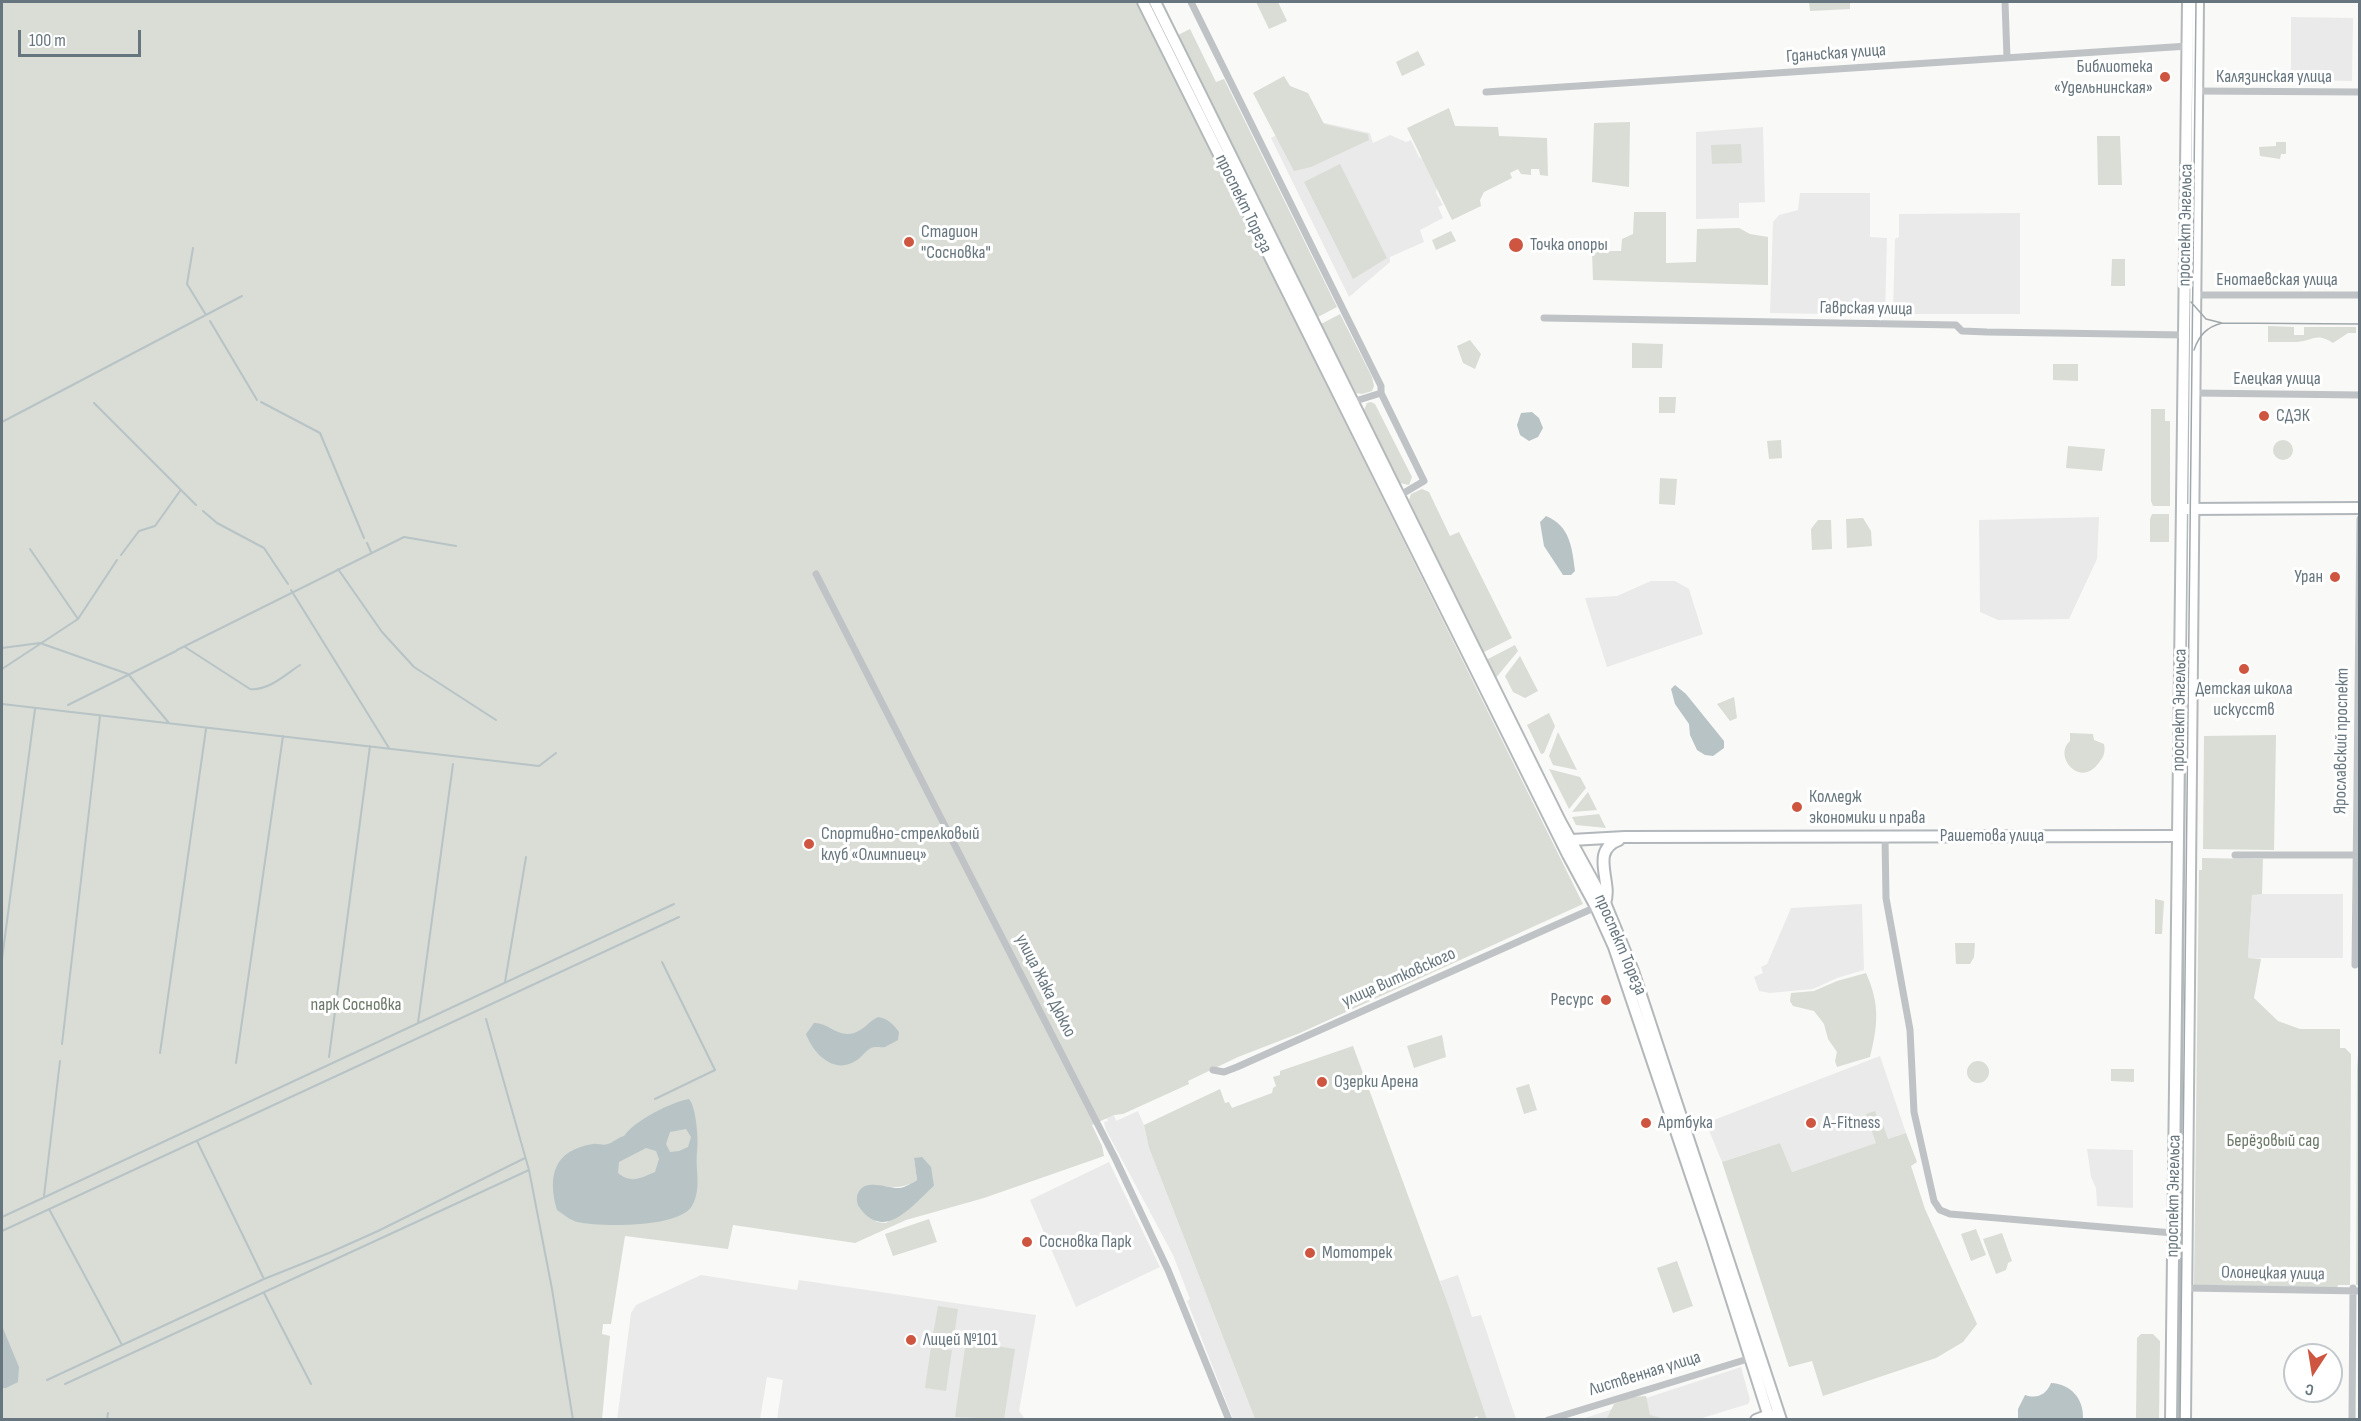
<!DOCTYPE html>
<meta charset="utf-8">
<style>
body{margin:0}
#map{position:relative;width:2361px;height:1421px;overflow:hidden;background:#f9f9f7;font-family:"Sofia Sans Condensed",sans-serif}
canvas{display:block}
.frame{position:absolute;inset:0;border:3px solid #67767e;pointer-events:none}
.north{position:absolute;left:2283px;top:1343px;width:60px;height:60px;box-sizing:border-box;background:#fff;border:2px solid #c2c8cb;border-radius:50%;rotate:192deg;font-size:16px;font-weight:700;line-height:24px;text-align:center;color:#67767e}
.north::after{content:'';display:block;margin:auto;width:21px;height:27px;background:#ce5641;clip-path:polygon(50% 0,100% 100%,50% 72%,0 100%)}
.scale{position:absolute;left:18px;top:30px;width:123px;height:27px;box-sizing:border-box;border:3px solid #67767e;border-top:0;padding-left:8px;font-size:18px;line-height:21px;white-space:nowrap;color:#67767e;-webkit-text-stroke:4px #fff;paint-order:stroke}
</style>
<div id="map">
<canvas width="2361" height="1421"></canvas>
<div class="frame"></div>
<div class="north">С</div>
<div class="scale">100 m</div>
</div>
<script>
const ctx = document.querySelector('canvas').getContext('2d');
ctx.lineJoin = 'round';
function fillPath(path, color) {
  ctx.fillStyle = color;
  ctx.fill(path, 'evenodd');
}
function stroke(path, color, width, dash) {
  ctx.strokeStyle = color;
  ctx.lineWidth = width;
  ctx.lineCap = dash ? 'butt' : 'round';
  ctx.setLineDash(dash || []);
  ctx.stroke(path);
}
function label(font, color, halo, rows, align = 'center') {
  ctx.font = font + ' "Sofia Sans Condensed",sans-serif';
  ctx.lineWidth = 6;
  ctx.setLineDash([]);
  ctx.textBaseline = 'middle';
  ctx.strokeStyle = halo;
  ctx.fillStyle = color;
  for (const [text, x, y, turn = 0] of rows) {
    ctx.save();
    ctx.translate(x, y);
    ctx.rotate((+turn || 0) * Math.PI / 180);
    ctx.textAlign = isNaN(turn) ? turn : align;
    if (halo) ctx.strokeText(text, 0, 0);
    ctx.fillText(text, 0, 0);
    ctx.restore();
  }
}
const built = new Path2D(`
 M2291,17L2353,18L2352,81L2291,80Z
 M1307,119L1370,133L1373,143L1390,135L1406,142L1411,140L1419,157L1434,165L1438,174L1436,193L1443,205L1438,207L1443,218L1420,230L1424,242L1390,257V262L1349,297L1271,138Z
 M1763,127L1765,202L1739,203V218L1696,219V132Z
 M1800,193H1870V237L1887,238L1885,315L1770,313L1773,222L1779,215L1798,210Z
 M2020,213V314H1893L1895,239L1899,237V214Z
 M2099,517L2097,559L2069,619L1998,620L1980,612L1979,520Z
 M1651,581H1675L1689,589L1703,634L1607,667L1585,598L1617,596Z
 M2252,894H2343V958H2248Z
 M1862,904L1864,970L1837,978L1813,989L1770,993L1759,991L1754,977L1763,973L1761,967L1767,964L1791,908Z
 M1880,1056L1906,1133L1792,1172L1780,1143L1722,1162L1706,1123Z
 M1138,1111L1144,1125L1149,1148L1255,1419H1233L1187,1301L1190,1299L1173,1255L1106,1130L1104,1122L1108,1121L1107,1118L1114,1115L1116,1121Z
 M2087,1149L2133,1150V1208L2097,1206L2096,1188L2091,1177Z
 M1109,1162L1160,1267L1076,1307L1030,1200Z
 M701,1275L797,1290L799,1280L1036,1315L1019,1411L1025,1419H777L783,1380L767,1377L760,1419L617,1420L631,1313L636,1305Z
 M1458,1275L1472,1317L1481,1315L1516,1419H1487L1440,1281Z
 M1741,1367L1750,1400L1748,1404L1699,1419L1579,1420Z`);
const green = new Path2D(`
 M2,2H1137L1583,904L1300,1033L1238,1057L1188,1081L1189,1084L1123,1114L1114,1115L1092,1125L1102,1146L1104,1156L984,1198L906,1220L855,1243L733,1225L728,1249L625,1236L611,1324H603L602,1334L610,1336L602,1419L2,1420ZM914,1158L934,1186L886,1223L877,1222L859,1207L872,1185C888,1187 903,1190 917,1180Z
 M1256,2H1278L1287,21L1269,29Z
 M1809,2H1850V9L1810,11Z
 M1190,29L1216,82L1224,79L1337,307L1318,317L1178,35Z
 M1418,51L1425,65L1402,76L1396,62Z
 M1284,76L1290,86L1308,93L1324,124L1368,134L1369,140L1311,167L1294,171L1253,93Z
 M1449,108L1455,126L1498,127L1499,136L1547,138L1548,176L1540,175L1539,169H1531V175L1521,174L1518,169L1510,173L1512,178L1484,192L1480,200L1481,206L1452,220L1407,128Z
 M1630,122L1629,187L1592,182L1594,123Z
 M2097,136H2120L2122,185H2098Z
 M2276,142H2286V154H2281L2280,159L2260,156L2259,147L2276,146Z
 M1741,144L1742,163L1712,164L1711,145Z
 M1340,164L1387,258L1353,279L1304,182Z
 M1634,212H1666V263L1696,262L1697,229L1739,228L1750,234L1768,237V285L1593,280L1592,251H1621L1622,239L1633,234Z
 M1451,231L1456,241L1436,250L1432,240Z
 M2112,259H2125V286H2111Z
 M1340,314L1372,377L1374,386L1372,391L1362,394L1356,393L1321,324Z
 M2268,326L2294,327V335H2304V327H2356V333H2348L2333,343C2316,332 2313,341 2297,342C2287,342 2278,342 2268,342Z
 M1470,340L1481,354L1475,369L1463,363L1457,346Z
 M1632,343L1663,344L1662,368H1632Z
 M2053,364H2078V381L2053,380Z
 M1659,397H1676L1675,413H1659Z
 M1371,402L1375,404L1412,477L1409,485L1400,483L1364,410L1367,403Z
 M2151,409H2165V421H2170V506H2153L2151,501Z
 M2273 450a10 10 0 1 1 20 0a10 10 0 1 1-20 0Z
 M1781,440L1782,458L1769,459L1767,441Z
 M2068,446L2105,449L2102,471L2066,468Z
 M1660,478L1677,479L1675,505L1659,504Z
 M1422,489L1429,492L1450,536L1459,532L1512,638L1482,653L1409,500L1411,494Z
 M2152,514H2169V542H2150V519Z
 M1863,518L1871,531L1872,546L1847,548L1846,519Z
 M1818,520H1831L1832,549L1812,550L1811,529Z
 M1515,645L1518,651L1495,679L1486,660Z
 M1520,656L1538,691L1525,698L1513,692L1505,676Z
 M1734,697L1737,718L1730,721L1717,704Z
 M1549,713L1555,726L1544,753L1541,754L1527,725Z
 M1558,732L1577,770L1553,765L1549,756Z
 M2070,733L2093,734L2094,740L2104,744C2106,753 2103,758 2097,765C2079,787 2053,756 2070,741Z
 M2276,735L2274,850L2203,849L2204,736Z
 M1549,769L1580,777L1586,788L1569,809Z
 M1588,792L1597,810L1572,812Z
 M1599,814L1606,828L1576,825L1572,817Z
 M2202,858L2263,859L2262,894L2252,895L2248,958L2261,959L2254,998L2278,1021L2300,1029H2340V1048H2345L2351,1054L2350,1285H2338L2337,1288L2194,1285L2199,870H2202Z
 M2155,899L2164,901L2162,934H2155Z
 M1955,943H1975L1974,957L1970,964H1956Z
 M1866,973C1880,1004 1878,1025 1870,1057L1837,1067L1835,1061L1837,1052L1828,1039L1824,1024L1814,1011L1793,1006L1790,1001L1791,993L1814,991L1837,981Z
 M1442,1035L1446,1057L1414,1068L1407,1046Z
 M2359,1042L2360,1285H2356L2357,1068Z
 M1353,1046L1448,1304L1487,1419H1479L1477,1416L1470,1420L1255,1419L1149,1148L1144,1125L1220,1089L1225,1103L1229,1102L1232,1108L1272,1093L1273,1088L1276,1086L1273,1077L1280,1075V1071Z
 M1967 1072a11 11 0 1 1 22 0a11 11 0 1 1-22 0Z
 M2111,1069H2134V1082L2111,1081Z
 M1529,1084L1537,1110L1524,1114L1516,1088Z
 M1875,1111L1877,1117H1880L1888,1139L1906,1133L1917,1162L1911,1166L1925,1209L1977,1324L1963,1342L1936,1358L1823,1396L1812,1361L1789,1367L1722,1162L1780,1143L1792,1172L1876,1143L1866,1114Z
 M929,1219L937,1242L893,1256L885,1234Z
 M1976,1229L1986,1255L1971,1261L1961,1234Z
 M2002,1233L2012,1261L2008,1263L2006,1270L1996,1274L1983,1239Z
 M1677,1261L1693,1306L1673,1313L1657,1268Z
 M938,1306L958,1309L953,1343L932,1340Z
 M2141,1334H2153L2160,1341L2159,1419H2136L2137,1338Z
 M966,1341L1015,1349L1004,1419L955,1417Z
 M931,1347L952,1350L946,1391L925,1388Z
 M1646,1396L1650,1415L1666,1419L1606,1420L1614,1404L1631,1397Z`);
const water = new Path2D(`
 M1532,412L1539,418L1543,428L1538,437L1529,441L1520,435L1517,425L1521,413Z
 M1546,516C1570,526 1572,547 1575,571L1571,575H1563L1544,546L1540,522Z
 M1675,685L1686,694L1724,741V748L1713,756L1705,755L1697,750L1690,735L1689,724L1675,704L1671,689Z
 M878,1017C887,1018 894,1025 899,1032L898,1040C894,1042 889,1045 885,1047C880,1048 876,1046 871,1048C865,1051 862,1057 857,1060C834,1076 813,1053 806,1034L814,1023C828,1022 837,1038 854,1033C864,1030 869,1021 878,1017Z
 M689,1099C696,1106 699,1141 697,1152C695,1170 702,1188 692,1206C679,1228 601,1227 577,1222C570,1220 563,1214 557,1210C547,1176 554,1150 593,1144C598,1143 603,1146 608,1144C614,1142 617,1138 624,1136C634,1121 671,1102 689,1099ZM686,1129L691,1137L688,1147L679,1151L670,1152L666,1144L670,1132ZM646,1148L656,1151L659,1159L655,1172C641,1178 631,1184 618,1173L619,1162Z
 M922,1157L931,1167L934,1186C912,1205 885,1243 859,1207C856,1202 856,1194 860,1190C869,1179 889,1189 900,1188C906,1187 912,1183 917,1180L914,1158Z
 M2,1326L19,1367L18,1382L6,1388H2Z
 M2051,1383C2071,1384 2084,1399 2083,1419H2018V1409L2025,1395C2037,1399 2046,1395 2051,1383Z`);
const stream = new Path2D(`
 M193,248L187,284L206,315
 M210,321L257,400
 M261,402L320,433L364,538
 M94,403L196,505
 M2,422L242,296
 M203,511L217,523L264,548L288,584
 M367,543L371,552
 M30,549L78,619
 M121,555L139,531L155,526L180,491
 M338,569L382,632L414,667L496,720
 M291,590L389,748
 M185,647L250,689C268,691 285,675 300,665
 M2,648L40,643L128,674L169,723
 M177,650L404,537L456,546
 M2,669L78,619L117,560
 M2,704L539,766L556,753
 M68,705L176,651
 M2,959L35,709
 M505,982L526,857
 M486,1019L529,1170L552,1289L573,1420
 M418,1023L453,764
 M62,1044L100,716
 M160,1053L206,729
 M329,1057L370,746
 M236,1063L283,736
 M655,1099L715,1070L662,962
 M197,1141L264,1279
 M44,1196L60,1061
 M49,1209L122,1345
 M2,1217L674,904
 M2,1231L679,917
 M264,1293L311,1384
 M47,1380L264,1279L329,1253L378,1231L525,1158
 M65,1384L529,1170
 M107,1420L108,1413`);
const street = new Path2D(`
 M1191,2L1381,386V393L1424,481L1397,497
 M2005,2L2007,58
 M2194,91L2360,92
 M1486,92L2188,46
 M2195,295H2360
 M1544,318L1956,325L1962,331L1987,332L2185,335
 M2194,393L2360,395
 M1349,403L1381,393
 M816,574L1115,1158L1168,1270L1229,1420
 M1885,837L1886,898L1910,1030L1914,1112L1934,1201L1940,1210L1950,1214L2173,1233
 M2235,855H2360
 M2355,965L2360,519
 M1213,1070L1224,1072L1237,1067L1596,907
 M2187,1288L2360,1291
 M1548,1420L1751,1358
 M2352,1420L2353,1288`);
const secondary = new Path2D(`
 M2186,509L2360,508
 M1563,844L1571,840L1625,837L2178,836
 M1600,905L1605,903C1613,882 1589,851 1619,840
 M1756,1420L1769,1415L1777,1416`);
const primary = new Path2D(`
 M1143,2L1568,855L1596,907L1614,947L1712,1238L1770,1420
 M1155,2L1560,821L1605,903L1633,971L1781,1420
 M2171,1420L2188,2
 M2185,1420L2198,2`);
const tram = new Path2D(`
 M2191,302L2206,319L2222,323L2360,324
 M2194,350C2199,335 2207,327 2222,323
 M2180,1420L2196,2`);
const markers = [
 [2165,77,6,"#ce5641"],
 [909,242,6,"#ce5641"],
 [1516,245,8,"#ce5641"],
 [2264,416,6,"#ce5641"],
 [2335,577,6,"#ce5641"],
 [2244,669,6,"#ce5641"],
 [1797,807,6,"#ce5641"],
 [809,844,6,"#ce5641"],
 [1606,1000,6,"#ce5641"],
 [1322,1082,6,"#ce5641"],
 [1646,1123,6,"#ce5641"],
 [1811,1123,6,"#ce5641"],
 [1027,1242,6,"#ce5641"],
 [1310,1253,6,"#ce5641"],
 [911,1340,6,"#ce5641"]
];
const streetNames = [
 ["Гданьская улица",1836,54,-4],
 ["Калязинская улица",2274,77],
 ["проспект Тореза",1243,204,64],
 ["проспект Энгельса",2186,225,-89],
 ["Енотаевская улица",2277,280],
 ["Гаврская улица",1866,309,1],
 ["Елецкая улица",2277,379],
 ["проспект Энгельса",2180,710,-89],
 ["Ярославский проспект",2342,741,-89],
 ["Рашетова улица",1992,836],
 ["проспект Тореза",1620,945,67],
 ["улица Витковского",1399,978,-24],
 ["улица Жака Дюкло",1045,986,63],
 ["проспект Энгельса",2174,1196,-89],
 ["Олонецкая улица",2273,1274,1],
 ["Лиственная улица",1645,1374,-17]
];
const poiNames = [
 ["Библиотека",2153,67,"right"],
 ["«Удельнинская»",2153,88,"right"],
 ["Стадион",921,232],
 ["\"Сосновка\"",921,253],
 ["Точка опоры",1530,245],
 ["СДЭК",2276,416],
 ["Уран",2323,577,"right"],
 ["Детская школа",2244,689,"center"],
 ["искусств",2244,710,"center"],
 ["Колледж",1809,797],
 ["экономики и права",1809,818],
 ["Спортивно-стрелковый",821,834],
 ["клуб «Олимпиец»",821,855],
 ["Ресурс",1594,1000,"right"],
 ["Озерки Арена",1334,1082],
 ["Артбука",1658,1123],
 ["A-Fitness",1823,1123],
 ["Сосновка Парк",1039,1242],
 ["Мототрек",1322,1253],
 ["Лицей №101",923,1340]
];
const parkNames = [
 ["парк Сосновка",356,1005],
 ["Берёзовый сад",2273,1141]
];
fillPath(built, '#eaeaea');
fillPath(green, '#d9ddd6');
fillPath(water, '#b8c3c6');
stroke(stream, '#b8c3c6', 2);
stroke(secondary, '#b1b7bb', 14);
stroke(primary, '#b3b8ba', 14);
stroke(street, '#bfc3c6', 7);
stroke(secondary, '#fff', 10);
stroke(primary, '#fff', 10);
stroke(tram, '#a1a8ac', 1.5);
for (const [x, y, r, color] of markers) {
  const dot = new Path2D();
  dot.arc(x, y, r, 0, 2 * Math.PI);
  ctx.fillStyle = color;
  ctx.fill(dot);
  stroke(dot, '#fff', 2);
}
label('18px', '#67767e', '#fff', streetNames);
label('18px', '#67767e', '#fff', poiNames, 'left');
label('18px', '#6a7766', '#fff', parkNames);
</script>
